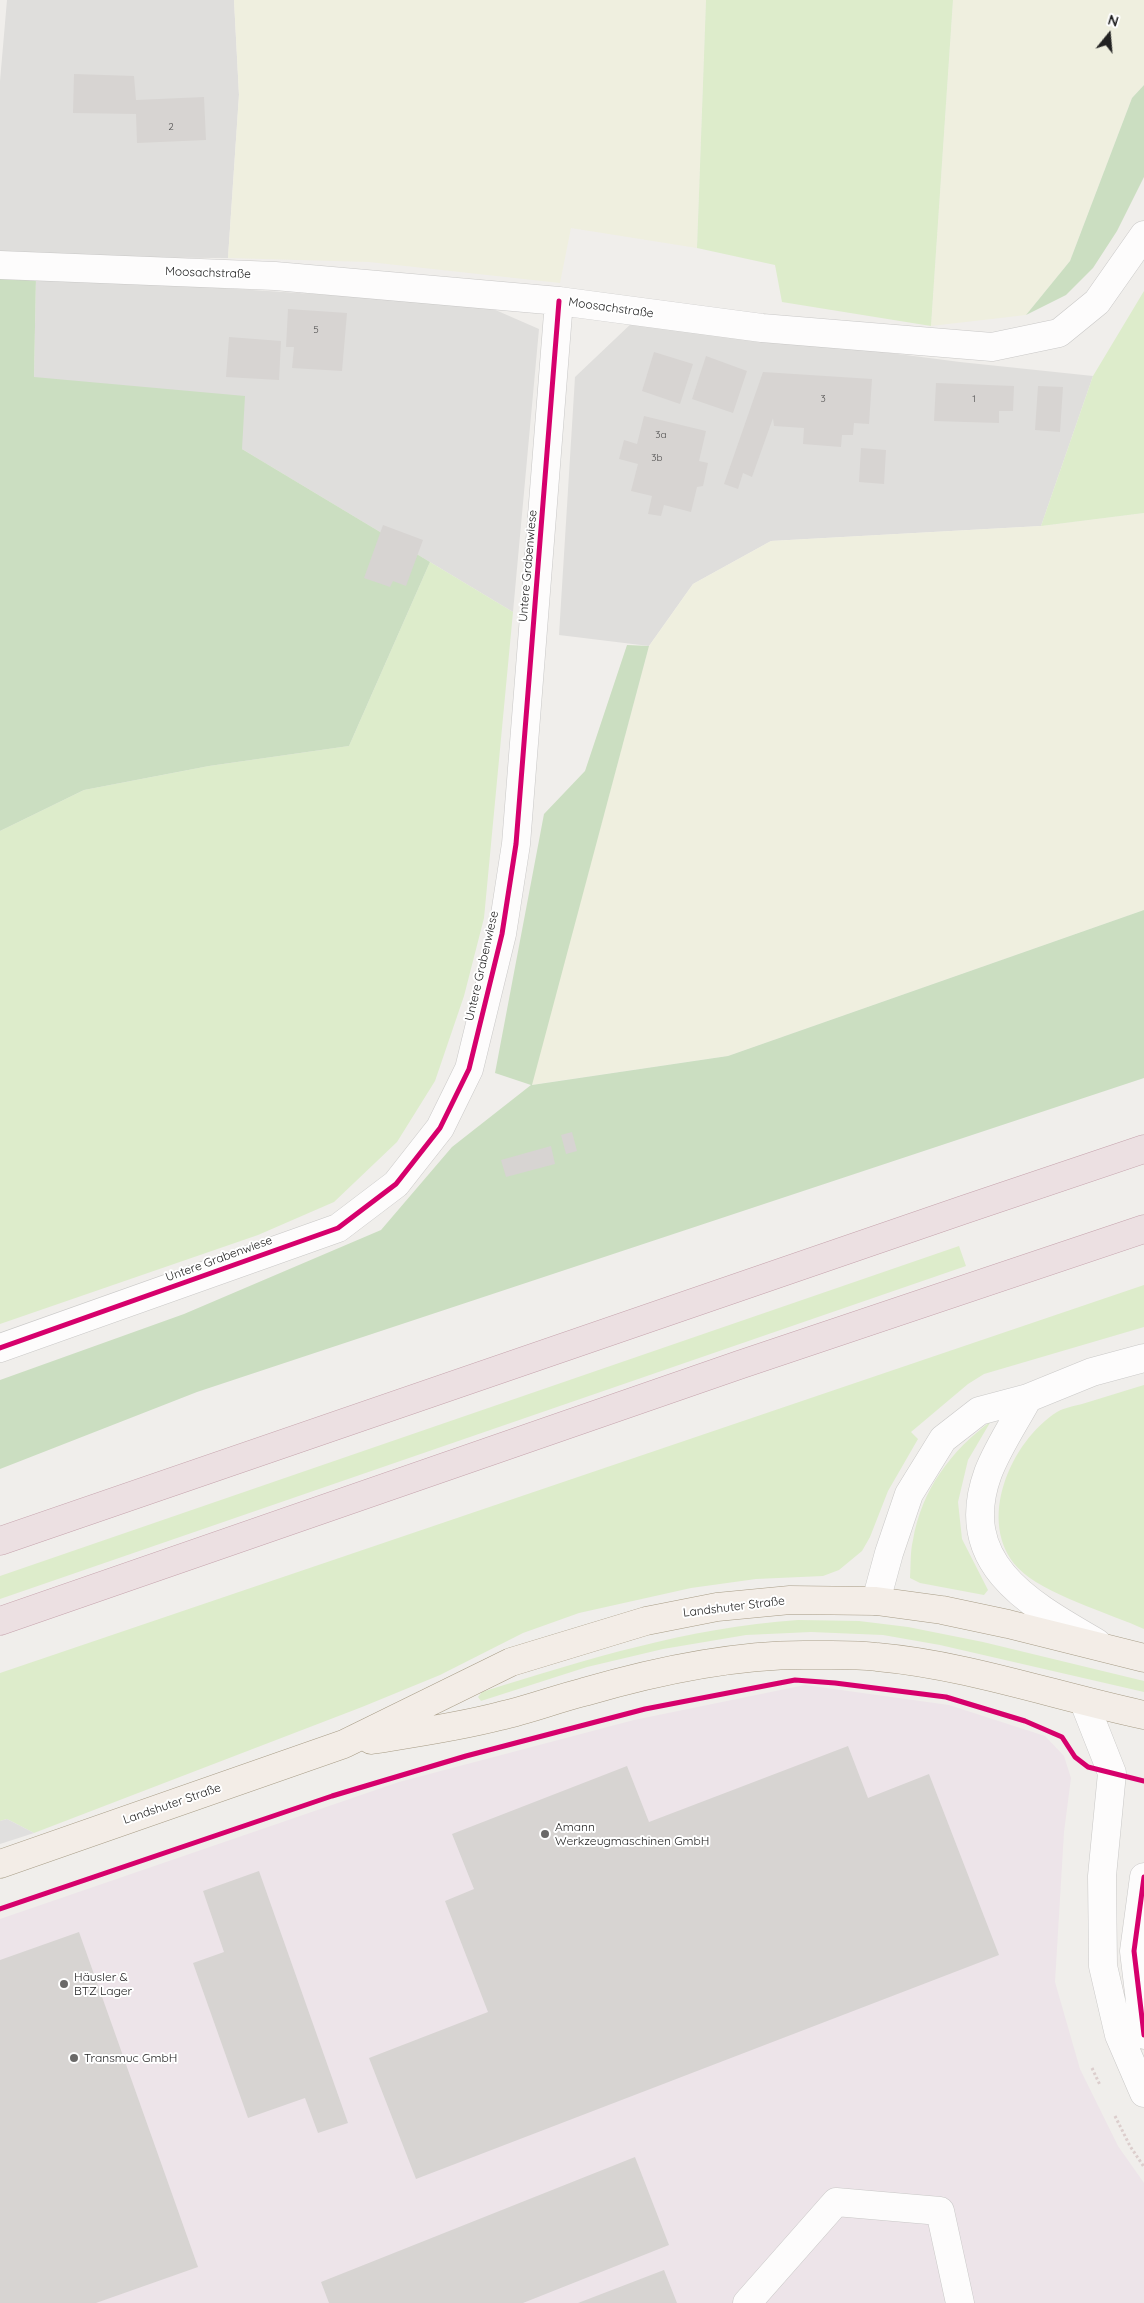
<!DOCTYPE html>
<meta charset="utf-8">
<style>
body{margin:0}
#map{position:relative;width:1144px;height:2303px;overflow:hidden;background:#f0eeeb;font-family:Quicksand,sans-serif}
canvas{display:block}
.north{position:absolute;left:1084px;top:10px;width:50px;height:50px;-webkit-text-stroke:4px #fff;paint-order:stroke;rotate:17deg;font-size:14px;font-weight:700;line-height:20px;text-align:center;color:#222}
.north::after{content:'';display:block;margin:auto;width:18px;height:22px;background:#222;clip-path:polygon(50% 0,100% 100%,50% 72%,0 100%)}
</style>
<div id="map">
<canvas width="1144" height="2303"></canvas>
<div class="north">N</div>
</div>
<script>
const ctx = document.querySelector('canvas').getContext('2d');
ctx.lineJoin = 'round';
function fillPath(path, color) {
  ctx.fillStyle = color;
  ctx.fill(path, 'evenodd');
}
function stroke(path, color, width, dash) {
  ctx.strokeStyle = color;
  ctx.lineWidth = width;
  ctx.lineCap = dash ? 'butt' : 'round';
  ctx.setLineDash(dash || []);
  ctx.stroke(path);
}
function label(font, color, halo, rows, align = 'center') {
  ctx.font = font + ' Quicksand,sans-serif';
  ctx.lineWidth = 4;
  ctx.setLineDash([]);
  ctx.textBaseline = 'middle';
  ctx.strokeStyle = halo;
  ctx.fillStyle = color;
  for (const [text, x, y, turn = 0] of rows) {
    ctx.save();
    ctx.translate(x, y);
    ctx.rotate((+turn || 0) * Math.PI / 180);
    ctx.textAlign = isNaN(turn) ? turn : align;
    if (halo) ctx.strokeText(text, 0, 0);
    ctx.fillText(text, 0, 0);
    ctx.restore();
  }
}
const residential = new Path2D(`
 M7,0H234L239,95L228,258L0,257V81Z
 M36,276L484,305L539,329L513,612L242,449L34,378Z
 M635,320L960,362L1093,376L1041,526L771,541L693,584L649,646L559,635L575,377Z`);
const industrial = new Path2D(`
 M805,1685L949,1705L1045,1736L1064,1756L1071,1778L1064,1832L1055,1982L1080,2069L1118,2146L1144,2183V2303H0V1919L399,1782L634,1720Z`);
const farmland = new Path2D(`
 M234,0H706L697,248L571,228L560,283L369,262L228,258L239,95Z
 M953,0H1144V85L1132,98L1070,261L1026,315L931,326Z
 M1144,513V910L728,1056L531,1085L649,646L693,584L771,541L1041,526Z`);
const grass = new Path2D(`
 M706,0H953L931,326L782,302L775,265L697,248Z
 M1144,291V513L1041,526L1093,376Z
 M430,562L513,612L484,918L464,996L435,1081L397,1142L334,1202L258,1235L0,1324V831L84,790L209,766L349,746Z
 M959,1246L966,1266L0,1599V1576Z
 M1144,1285V1327L984,1374L968,1384L911,1432L918,1439L888,1491L870,1537L862,1551L839,1570L823,1576L756,1579L691,1588L579,1613L523,1633L440,1675L362,1707L34,1833L7,1819L0,1821V1673Z
 M1144,1385V1629C1109,1613 1043,1594 1018,1568C975,1522 1011,1441 1057,1412C1064,1408 1074,1406 1082,1404C1103,1398 1123,1391 1144,1385Z
 M991,1421L968,1460L958,1502L962,1539L988,1590L984,1595L920,1583L910,1578C911,1565 910,1552 913,1540C922,1489 951,1451 991,1421Z
 M798,1620L859,1621L908,1627L983,1642L1144,1681V1692L940,1645L883,1635L811,1632L746,1635L663,1649L587,1667L481,1701L478,1697L482,1692C588,1659 686,1628 798,1620Z`);
const forest = new Path2D(`
 M1144,85V177L1117,231L1093,268L1066,295L1026,315L1070,261L1132,98Z
 M0,273L36,276L34,377L245,396L242,449L430,562L349,746L209,766L84,790L0,831Z
 M627,645L649,646L532,1085L728,1056L1144,910V1078L197,1392L0,1469V1380L184,1314L381,1230L452,1147L531,1085L495,1073L544,814L585,771Z`);
const parking = new Path2D(`
 M7,1819L34,1833L0,1844V1821Z`);
const building = new Path2D(`
 M74,74L134,76L136,100L204,97L206,140L137,143L136,114L73,113Z
 M288,309L347,313L342,371L292,368L294,347H286Z
 M229,337L281,341L279,380L226,377Z
 M654,352L693,364L680,404L642,391Z
 M706,356L747,371L733,413L692,399Z
 M763,372L872,379L869,424L854,423L853,435H842L841,447L803,444L804,428L774,426L773,418L752,477L743,473L738,489L724,484Z
 M936,383L1014,386L1013,411H999V423L934,421Z
 M1038,386L1063,387L1060,432L1035,430Z
 M644,416L706,431L699,461L708,463L703,486L697,487L691,512L664,505L661,516L648,514L652,496L631,491L638,464L619,459L624,440L637,444Z
 M861,448L886,450L884,484L859,482Z
 M383,525L423,540L406,586L393,581L390,587L364,578Z
 M572,1132L577,1151L566,1154L561,1135Z
 M551,1146L555,1164L506,1177L501,1160Z
 M848,1746L868,1798L929,1774L999,1955L416,2179L369,2058L488,2012L445,1901L474,1889L452,1834L627,1766L649,1822Z
 M259,1871L348,2123L318,2133L305,2098L248,2118L193,1963L224,1952L203,1891Z
 M79,1932L198,2267L96,2303H0V1960Z
 M635,2157L669,2245L523,2303H329L321,2282Z
 M664,2270L677,2303H578Z`);
const path = new Path2D(`
 M1092,2068L1100,2085
 M1115,2116L1130,2146L1144,2167`);
const minor = new Path2D(`
 M0,265L275,276L559,301L762,328L992,347L1059,333L1097,302L1144,235
 M0,1348L338,1228L396,1184L440,1128L469,1069L502,934L516,844L559,301
 M1028,1398C1015,1422 998,1447 988,1473C955,1564 1030,1604 1097,1643
 M876,1601L889,1553L909,1494L943,1439L979,1411L1028,1398L1092,1372L1144,1358
 M1084,1702L1112,1773L1102,1876L1103,1966L1119,2035L1144,2093
 M1144,1877L1134,1951L1144,2035
 M747,2303L836,2202L940,2211L960,2303`);
const major = new Path2D(`
 M371,1740C415,1733 458,1727 500,1716C528,1710 556,1699 584,1692C656,1671 734,1654 810,1655C832,1655 855,1654 877,1657C967,1665 1055,1696 1144,1715
 M0,1864L344,1744L511,1662L646,1621L717,1607L790,1600L876,1601L942,1610L1008,1624L1144,1658`);
const highway = new Path2D(`
 M0,1541L963,1210L1144,1149
 M0,1621L739,1365L1144,1229`);
const cycleway = new Path2D(`
 M0,1348L338,1228L396,1184L440,1128L469,1069L502,934L516,844L559,301
 M1144,1877L1134,1951L1144,2035
 M0,1909L332,1796L466,1756L645,1709L795,1680L835,1683L946,1697L1025,1721L1062,1737L1075,1757L1088,1767L1144,1781`);
const markers = [
 [545,1834,5,"#6a6968"],
 [64,1984,5,"#6a6968"],
 [74,2058,5,"#6a6968"]
];
const numberNames = [
 ["2",171,127],
 ["5",316,330],
 ["3",823,399],
 ["1",974,399],
 ["3a",661,435],
 ["3b",657,458]
];
const streetNames = [
 ["Moosachstraße",208,273,2],
 ["Moosachstraße",611,308,8],
 ["Untere Grabenwiese",528,566,-85],
 ["Untere Grabenwiese",482,966,-77],
 ["Untere Grabenwiese",219,1259,-20],
 ["Landshuter Straße",734,1607,-7],
 ["Landshuter Straße",172,1804,-19]
];
const poiNames = [
 ["Amann",555,1827],
 ["Werkzeugmaschinen GmbH",555,1841],
 ["Häusler &",74,1977],
 ["BTZ Lager",74,1991],
 ["Transmuc GmbH",84,2058]
];
fillPath(residential, '#dfdedc');
fillPath(industrial, '#ede4e9');
fillPath(farmland, '#efefdf');
fillPath(grass, '#ddeccb');
fillPath(forest, '#cbdec1');
fillPath(parking, '#e0dfde');
fillPath(building, '#d7d4d2');
stroke(minor, '#c9c8c7', 29);
stroke(major, '#a79c86', 29);
stroke(highway, '#c5a2ac', 29);
stroke(path, '#dccecd', 3, [2.5, 2.5]);
stroke(minor, '#fdfcfc', 28);
stroke(major, '#f3ede7', 28);
stroke(highway, '#ece0e2', 28);
stroke(cycleway, '#d6006c', 5);
for (const [x, y, r, color] of markers) {
  const dot = new Path2D();
  dot.arc(x, y, r, 0, 2 * Math.PI);
  ctx.fillStyle = color;
  ctx.fill(dot);
  stroke(dot, '#fff', 2);
}
label('10px', '#4f4e4e', null, numberNames);
label('12px', '#222', '#fff', streetNames);
label('12px', '#222', '#fff', poiNames, 'left');
</script>
